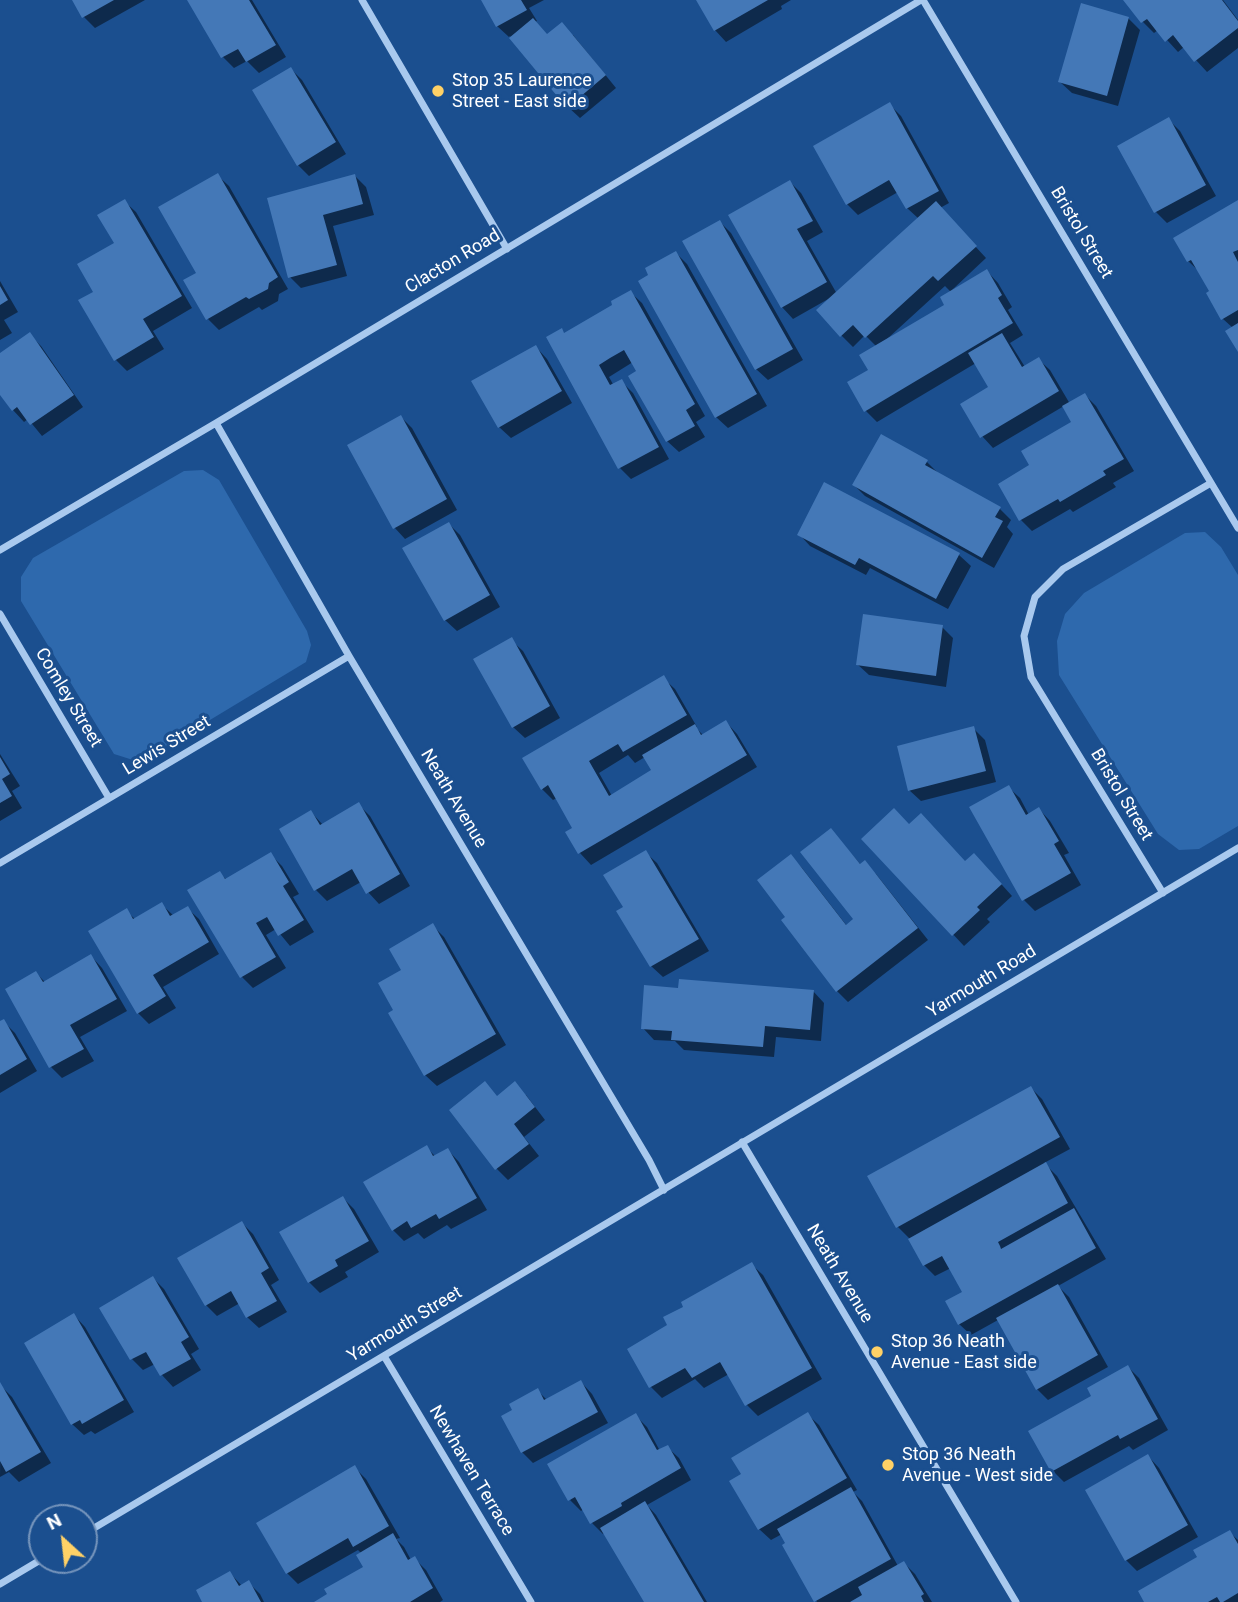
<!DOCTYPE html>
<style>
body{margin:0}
#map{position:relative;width:1238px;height:1602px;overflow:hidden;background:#1b4f8f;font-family:Roboto,sans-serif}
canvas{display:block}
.north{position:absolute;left:28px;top:1504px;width:70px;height:70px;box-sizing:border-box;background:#1b4f8f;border:2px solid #7695bc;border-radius:50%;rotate:333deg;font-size:19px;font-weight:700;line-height:28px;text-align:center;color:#fff}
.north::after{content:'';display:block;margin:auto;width:24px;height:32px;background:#ffd166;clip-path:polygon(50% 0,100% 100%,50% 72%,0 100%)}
</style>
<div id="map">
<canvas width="1238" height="1602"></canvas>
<div class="north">N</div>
</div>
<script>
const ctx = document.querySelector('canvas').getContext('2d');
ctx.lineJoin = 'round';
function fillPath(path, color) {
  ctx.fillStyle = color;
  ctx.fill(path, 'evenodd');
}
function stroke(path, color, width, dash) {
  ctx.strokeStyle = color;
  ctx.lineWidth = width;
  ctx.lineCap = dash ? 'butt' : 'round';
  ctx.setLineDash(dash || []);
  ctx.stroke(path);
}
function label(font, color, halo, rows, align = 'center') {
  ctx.font = font + ' Roboto,sans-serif';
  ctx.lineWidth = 6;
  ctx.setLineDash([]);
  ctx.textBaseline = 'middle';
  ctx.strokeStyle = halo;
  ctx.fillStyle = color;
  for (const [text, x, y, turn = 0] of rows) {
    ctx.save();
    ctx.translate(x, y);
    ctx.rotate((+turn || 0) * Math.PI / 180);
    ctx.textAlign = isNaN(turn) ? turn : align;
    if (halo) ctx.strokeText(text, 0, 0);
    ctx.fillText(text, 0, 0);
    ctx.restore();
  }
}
const green = new Path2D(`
 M203,470L219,480L307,631L311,645L306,662L152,755L133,760L114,754L21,601V577L33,558L184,471Z
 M1205,532L1221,547L1238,575V826L1199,849L1179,850L1158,834L1059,675L1057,641L1065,614L1084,593L1185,533Z`);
const shadow = new Path2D(`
 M74,0H145L95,28L84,17Z
 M189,0H252L286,57L259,73L247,61L234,68L223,57Z
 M483,0H544L529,8L537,21L535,22L548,36L573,35L616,88L580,118L568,107L510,36L509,37L497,26Z
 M698,0H791L781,6L782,9L726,42L715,30Z
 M1126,0H1223L1238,20V48L1207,72L1184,47L1178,52L1158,30L1154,33L1143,22Z
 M1128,18L1140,30L1118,106L1072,93L1060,82Z
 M291,69L302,80L346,154L309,176L298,165Z
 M889,104L901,116L949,203L940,208L986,258L952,290L987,271L998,283L1012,307L1008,310L1023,335L1010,343L1025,367L1038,359L1050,370L1070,404L1085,395L1096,406L1134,471L1113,483L1116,487L1073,512L1070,509L1032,531L1021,520L1000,485L1031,466L1074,423L1064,406L993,448L982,436L990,388L976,363L877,422L866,411L870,370L877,347L865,335L853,347L841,335L830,298L793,319L782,307L790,182L801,193L823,232L807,241L837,294L919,219L907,208L898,192L858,215L847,204ZM945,286L951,292L946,305L887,339Z
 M1168,119L1180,131L1216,196L1167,223L1156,212L1119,147Z
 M217,175L229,186L288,289L279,294L278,301L262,310L259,307L219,330L208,319L198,273Z
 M355,176L366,187L374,215L333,226L347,276L301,288L290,277L269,199Z
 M124,201L136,212L192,308L153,331L164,349L127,371L116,360L96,293L116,243Z
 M1238,202V349L1233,328L1223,319L1212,292L1201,273L1188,261Z
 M720,222L731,233L803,360L768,380L756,369Z
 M676,253L687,264L767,406L728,428L716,417Z
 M0,281L18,312L4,320L12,333L0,340Z
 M630,292L642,303L705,416L696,422L705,437L679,452L667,441L633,362L609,377L614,386L622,382L633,393L669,459L631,479L620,468L565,334L615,306Z
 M30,335L41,346L83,407L42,436L28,419L24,422L13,410L0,392V355Z
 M536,347L547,359L572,403L511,438L499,427Z
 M401,417L412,428L457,510L405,539L394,527Z
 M927,462L938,473L1000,509L1011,520L1007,527L1013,534L994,568L865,496L854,485Z
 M825,485L959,555L971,566L948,609L870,568L866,575L810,546L799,534Z
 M449,524L460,535L500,607L457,631L445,620Z
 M942,627L953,638L946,687L869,675L857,664Z
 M511,640L523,651L560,718L525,738L513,727Z
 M663,678L675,689L697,727L696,728L704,736L726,722L737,734L757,767L591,865L580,853L568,833L575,828L557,798L553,800L542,789ZM628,755L635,763L645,757L653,771L612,796L599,773Z
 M973,728L985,740L996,782L921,801L909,790Z
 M0,754L20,786L12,791L22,808L0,821Z
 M1008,787L1020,798L1029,815L1039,809L1050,821L1069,853L1064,855L1081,885L1035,911L1024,900L971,808Z
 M358,804L370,816L410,886L379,904L368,892L361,882L327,901L316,890L311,812L323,825Z
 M909,826L966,863L985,866L1012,896L987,919L990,922L964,946L864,839Z
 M831,830L861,865L876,874L928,940L848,1002L837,991L791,856L802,868L847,926L855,920Z
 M645,852L657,863L709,951L663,977L651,966L625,908Z
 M270,854L282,866L299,894L293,897L314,932L290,946L276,929L266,935L286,968L253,988L242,977L219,873L227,880Z
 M161,904L174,916L187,908L199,919L219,954L163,987L176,1008L149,1024L138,1013L126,911L135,919Z
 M433,926L444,937L506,1045L437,1086L425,1075L396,1011L403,970Z
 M91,956L102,968L127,1011L80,1037L94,1061L62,1078L51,1067L36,973L45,982Z
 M679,989L813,991L824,1003L821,1041L776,1037L774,1057L684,1050L675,1041L654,1040L643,1028Z
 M3,1021L15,1033L37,1071L0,1093V1023Z
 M1031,1088L1042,1099L1070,1149L1044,1163L1057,1176L1106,1259L1058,1286L1069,1297L1108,1367L1048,1400L1037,1389L998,1320L971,1335L959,1324L964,1293L951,1268L935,1276L924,1265L909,1238L897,1226Z
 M526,1095L545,1120L524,1137L539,1156L508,1180L497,1169L498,1097Z
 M427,1148L436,1157L448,1150L459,1162L487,1210L451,1229L447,1225L424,1239L418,1233L404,1241L393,1230Z
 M343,1198L354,1209L379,1252L345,1272L348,1277L320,1293L309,1282Z
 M242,1223L253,1234L279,1280L271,1285L287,1312L259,1328L247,1317L240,1303L217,1316L206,1305Z
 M751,1264L763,1275L822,1379L758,1416L747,1405L729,1374L704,1388L695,1379L662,1398L651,1387L629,1349L669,1326Z
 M153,1278L164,1289L199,1349L191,1354L201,1370L173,1387L162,1375L155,1364L143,1370L132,1359L102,1308Z
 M74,1315L85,1327L134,1412L95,1434L91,1431L84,1435L72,1424Z
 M1128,1367L1139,1378L1168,1430L1133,1450L1129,1446L1064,1482L1053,1471L1093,1396Z
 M581,1382L592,1394L608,1423L533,1463L522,1452L515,1411L537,1390L547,1400Z
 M1,1386L12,1397L51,1463L19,1482L9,1472L0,1477Z
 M807,1414L819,1425L857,1490L853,1492L862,1501L898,1566L904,1563L915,1574L932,1602H817L784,1546L787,1544L782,1534L771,1540L759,1529L743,1475Z
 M635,1415L647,1427L660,1451L667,1447L679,1458L691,1480L647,1505L656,1515L707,1602H646L605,1533L603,1534L592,1523L584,1509L581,1511L570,1500Z
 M1148,1456L1159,1468L1198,1537L1137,1571L1126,1560Z
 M355,1468L366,1479L400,1538L396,1539L404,1547L411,1560L415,1559L426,1570L443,1600L440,1602H318L366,1568L362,1554L358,1550L298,1584L287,1573Z
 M1229,1532L1238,1540V1602H1146Z
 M230,1573L242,1586L249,1583L260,1594L264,1602H204Z`);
const building = new Path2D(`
 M72,0H114L82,18Z
 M187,0H249L276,45L246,62L238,49L221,58Z
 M481,0H521L527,10L496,27Z
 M696,0H768L714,31Z
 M1123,0H1222L1238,21V28L1194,62L1173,35L1165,42L1147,19L1141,23Z
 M1081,3L1129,17L1107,96L1058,82Z
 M533,18L547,34L562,22L606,75L567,108L509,38Z
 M291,67L336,142L297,166L252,90Z
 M890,102L939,191L906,209L889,180L846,205L813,146Z
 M1169,117L1206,185L1154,213L1117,146Z
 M218,173L278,277L269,283L268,289L249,299L246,297L206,320L183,280L196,273L158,207Z
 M355,174L363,204L323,215L337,265L288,278L267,198Z
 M790,180L813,221L797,229L827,282L781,308L728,215Z
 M125,199L182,296L143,319L154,337L114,361L78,300L93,292L77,264L114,243L97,215Z
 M1238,200V250L1233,252L1238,262V310L1221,320L1206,293L1209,291L1191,260L1187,262L1173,238Z
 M936,201L977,246L938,281L933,276L865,338L853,325L840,337L816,310Z
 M720,220L793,349L755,370L682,241Z
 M676,251L757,394L715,418L638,281L648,275L645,268Z
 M987,269L1002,295L998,298L1013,323L864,412L847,382L868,370L859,355L944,305L940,297Z
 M0,286L8,300L0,305Z
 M631,290L695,404L686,410L695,426L666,442L628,376L636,371L624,350L610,358L599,365L610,385L622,379L659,447L618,469L546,337L562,328L564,333L612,305L611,301Z
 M1238,323V352L1225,331Z
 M30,332L74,395L30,425L17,407L12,411L0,395V353Z
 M1002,333L1022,367L1039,357L1059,391L980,438L960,404L988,387L968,353Z
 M536,345L562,391L498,428L471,381Z
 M1085,393L1124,459L1103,471L1106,475L1060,502L1058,499L1019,521L998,484L1029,465L1021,451L1071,422L1062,406Z
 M401,415L447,499L393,529L347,445Z
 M881,434L928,460L925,465L1001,507L995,517L1003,521L982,558L852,485Z
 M824,482L960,553L936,599L859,558L855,565L797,535Z
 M449,522L490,595L444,621L402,548Z
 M863,614L943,625L936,676L856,665Z
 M512,637L550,706L512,728L473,659Z
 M664,675L687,715L623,752L618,744L589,761L609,796L651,770L642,755L695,724L701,735L726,720L747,755L578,854L565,832L572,828L548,785L541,790L522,758Z
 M974,726L986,771L908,791L897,746Z
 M0,757L10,774L2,779L12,796L0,803Z
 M1009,785L1026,815L1039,807L1059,841L1054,844L1071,873L1022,901L969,807Z
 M359,802L400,874L366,894L352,869L314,891L279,829L311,810L320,825Z
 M894,808L909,824L921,813L965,861L974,853L1002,884L977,907L980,910L952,936L861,839Z
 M831,828L860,864L865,860L918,928L836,992L781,920L785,917L757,880L791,854L846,925L853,919L800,852Z
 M646,850L699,939L650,967L616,911L623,907L603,875Z
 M271,852L289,882L283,886L304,920L278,936L267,917L256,923L276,957L240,978L187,890L220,871L225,879Z
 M162,902L170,916L188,906L209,942L153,975L166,996L137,1014L88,931L127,908L133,919Z
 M433,923L496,1034L424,1076L388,1013L393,1010L378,983L401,970L389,949Z
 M91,954L117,999L70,1025L84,1049L49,1068L5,989L36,971L43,982Z
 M679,979L814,990L810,1030L765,1026L763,1047L671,1040L672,1031L641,1029L644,985L678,988Z
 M4,1019L27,1059L0,1075V1021Z
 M485,1081L497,1096L515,1081L535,1107L514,1124L529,1144L495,1170L449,1110Z
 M1031,1086L1060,1137L896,1228L867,1176Z
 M427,1145L433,1156L448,1148L477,1198L439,1219L436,1214L411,1228L407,1221L392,1231L363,1182Z
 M1046,1162L1068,1203L998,1242L1000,1246L1001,1249L1074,1208L1096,1248L958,1325L945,1301L962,1292L942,1256L923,1266L908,1239Z
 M343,1196L369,1241L335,1260L338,1266L308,1283L279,1232Z
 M242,1221L269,1268L261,1273L277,1301L246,1318L231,1291L205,1306L177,1258Z
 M752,1262L812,1368L745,1406L720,1362L692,1378L685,1368L649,1388L627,1349L667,1325L663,1317L683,1307L681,1302Z
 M153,1276L189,1337L181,1342L191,1359L160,1376L146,1352L130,1360L99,1308Z
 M1058,1284L1098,1355L1036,1390L996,1318Z
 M74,1313L124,1400L82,1424L80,1420L71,1425L24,1343Z
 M1128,1365L1158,1419L1120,1439L1118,1435L1051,1472L1028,1431L1091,1396L1087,1388Z
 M581,1380L598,1412L521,1453L501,1416L512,1410L509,1404L538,1388L544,1400Z
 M0,1382L41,1452L6,1472L0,1461Z
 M808,1412L847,1478L758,1530L729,1481L741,1474L731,1458Z
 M636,1413L657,1450L668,1445L681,1468L621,1503L622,1506L590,1524L575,1497L568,1501L547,1464Z
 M1148,1454L1188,1525L1125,1561L1085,1490Z
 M355,1465L389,1526L353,1547L348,1538L286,1574L256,1523Z
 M851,1487L891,1559L814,1602L782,1545L785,1543L777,1529Z
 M645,1501L704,1602H644L600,1528Z
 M1230,1530L1238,1544V1593L1223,1602H1220L1217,1597L1208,1602H1144L1138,1591L1197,1557L1193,1550Z
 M393,1533L408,1560L415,1556L433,1588L410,1602H314L327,1594L324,1589L363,1567L356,1555Z
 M904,1561L924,1594L921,1596L924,1602H850L862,1595L858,1587Z
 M230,1571L239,1586L249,1580L261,1602H202L196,1590Z`);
const street = new Path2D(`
 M362,0L507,249
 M923,0L1238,528
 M216,423L349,656L649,1160L664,1190
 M0,550L216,423L921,0
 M0,614L109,798
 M0,863L349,656
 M1163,893L1031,677L1024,636L1035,597L1063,569L1211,483
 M742,1142L1016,1602
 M384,1356L531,1602
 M84,1534L1238,848
 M0,1584L42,1559`);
const markers = [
 [438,91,7,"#ffd166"],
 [877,1352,7,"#ffd166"],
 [888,1465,7,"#ffd166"]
];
const poiNames = [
 ["Stop 35 Laurence",452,81],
 ["Street - East side",452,102],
 ["Stop 36 Neath",891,1342],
 ["Avenue - East side",891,1363],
 ["Stop 36 Neath",902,1455],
 ["Avenue - West side",902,1476]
];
const streetNames = [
 ["Bristol Street",1081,233,59],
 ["Clacton Road",453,262,-31],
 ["Comley Street",68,698,59],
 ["Lewis Street",167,746,-31],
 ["Bristol Street",1121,795,59],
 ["Neath Avenue",453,799,59],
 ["Yarmouth Road",982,982,-31],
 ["Neath Avenue",839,1274,59],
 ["Yarmouth Street",405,1325,-31],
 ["Newhaven Terrace",471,1471,59]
];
fillPath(green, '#2e69ad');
fillPath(shadow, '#0007');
fillPath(building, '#4478b7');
stroke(street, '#a9c9ee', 7);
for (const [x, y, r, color] of markers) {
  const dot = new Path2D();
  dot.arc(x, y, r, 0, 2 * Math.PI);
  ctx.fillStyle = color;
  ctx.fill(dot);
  stroke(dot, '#1b4f8f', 2.5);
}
label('18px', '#fff', '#1b4f8f', poiNames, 'left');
label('18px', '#fff', '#1b4f8f', streetNames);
</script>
